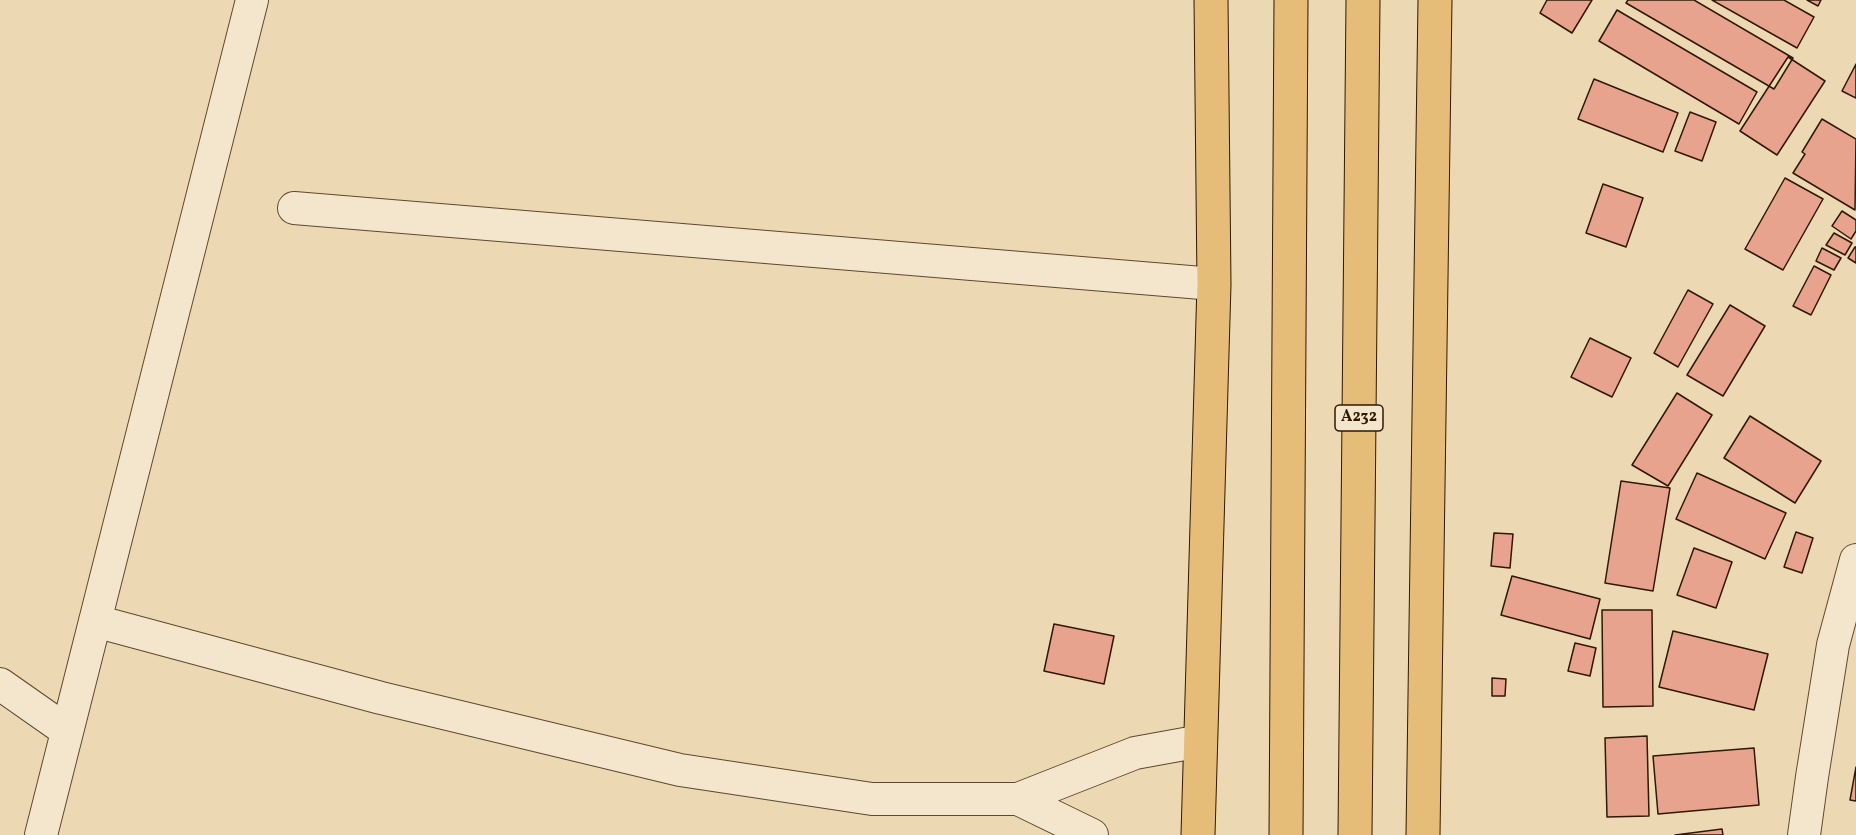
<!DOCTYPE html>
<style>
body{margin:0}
canvas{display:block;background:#ecd8b2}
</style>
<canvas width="1856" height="835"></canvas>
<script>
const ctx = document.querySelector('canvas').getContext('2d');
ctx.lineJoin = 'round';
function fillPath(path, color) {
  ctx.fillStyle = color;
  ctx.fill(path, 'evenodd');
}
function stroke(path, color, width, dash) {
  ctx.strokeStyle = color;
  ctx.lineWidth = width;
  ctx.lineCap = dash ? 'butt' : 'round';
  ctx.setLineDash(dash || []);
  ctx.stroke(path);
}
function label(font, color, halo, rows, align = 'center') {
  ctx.font = font + ' Vollkorn,serif';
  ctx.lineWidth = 6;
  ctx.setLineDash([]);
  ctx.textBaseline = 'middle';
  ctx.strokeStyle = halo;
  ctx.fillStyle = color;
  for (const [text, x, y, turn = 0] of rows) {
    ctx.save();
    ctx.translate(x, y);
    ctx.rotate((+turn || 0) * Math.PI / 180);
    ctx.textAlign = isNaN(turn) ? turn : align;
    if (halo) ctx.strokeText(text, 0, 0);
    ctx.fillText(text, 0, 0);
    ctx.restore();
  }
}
const building = new Path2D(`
 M1547,0H1592L1572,33L1540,13Z
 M1628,0H1694L1793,58L1774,89L1626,3Z
 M1712,0H1784L1814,17L1797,48Z
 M1807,0H1821L1818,6Z
 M1617,10L1757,92L1739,124L1599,41Z
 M1788,57L1825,81L1777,155L1740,131Z
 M1856,64V98L1842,91Z
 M1594,79L1678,113L1663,152L1578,119Z
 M1690,112L1716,122L1702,161L1675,151Z
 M1822,119L1856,139L1855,210L1793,173L1805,154L1802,152Z
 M1785,178L1823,199L1783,270L1745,249Z
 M1603,184L1643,198L1626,247L1586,233Z
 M1842,211L1856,220V231L1851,239L1832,226Z
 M1834,233L1852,243L1845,255L1826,245Z
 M1855,247H1856V263L1848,258Z
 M1822,248L1841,258L1834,270L1816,261Z
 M1814,266L1831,275L1811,315L1793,306Z
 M1688,290L1713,304L1678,367L1654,353Z
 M1730,305L1765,326L1723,396L1687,375Z
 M1590,338L1631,358L1612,397L1571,377Z
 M1677,393L1712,415L1668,486L1632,465Z
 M1750,416L1821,461L1795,503L1724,458Z
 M1697,473L1786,513L1765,559L1676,519Z
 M1621,481L1670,488L1653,591L1605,583Z
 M1796,532L1813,538L1802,573L1784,567Z
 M1494,533L1513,534L1510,568L1491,566Z
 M1694,548L1732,562L1716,608L1677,595Z
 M1512,576L1600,599L1590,639L1501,615Z
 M1602,610H1652L1653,706L1603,707Z
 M1054,624L1114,636L1104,684L1044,671Z
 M1673,631L1768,654L1754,710L1659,687Z
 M1575,643L1596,648L1590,676L1568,671Z
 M1492,678L1506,679L1505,696H1492Z
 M1647,736L1649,816L1607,817L1605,738Z
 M1754,748L1759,805L1658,814L1653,756Z
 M1856,767V801L1850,800Z
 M1722,829L1723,835H1675Z`);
const minor = new Path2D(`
 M294,208L1214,284
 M95,621L381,698L680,770L872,799H1018L1135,753L1201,741
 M0,684L67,731
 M1018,799L1092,835
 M41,835L252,0
 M1804,835L1812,777L1833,645L1856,560`);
const major = new Path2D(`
 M1198,835L1214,284L1211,0
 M1423,835L1435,0`);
const highway = new Path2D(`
 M1286,835L1291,0
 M1355,835L1363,0`);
const shields = [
 [1359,418,48]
];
const shieldNames = [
 ["A232",1359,418]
];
fillPath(building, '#e8a38e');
stroke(building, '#311802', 1.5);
stroke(minor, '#60482e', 34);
stroke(major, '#311802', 35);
stroke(highway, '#311802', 35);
stroke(minor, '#f3e6cd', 32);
stroke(major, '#e6bc79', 33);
stroke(highway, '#e6bc79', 33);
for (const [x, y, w] of shields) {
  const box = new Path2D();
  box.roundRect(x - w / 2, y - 13, w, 26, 4.5);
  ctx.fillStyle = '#f3e6cd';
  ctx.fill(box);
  stroke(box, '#311802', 1.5);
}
label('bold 16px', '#311802', null, shieldNames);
</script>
